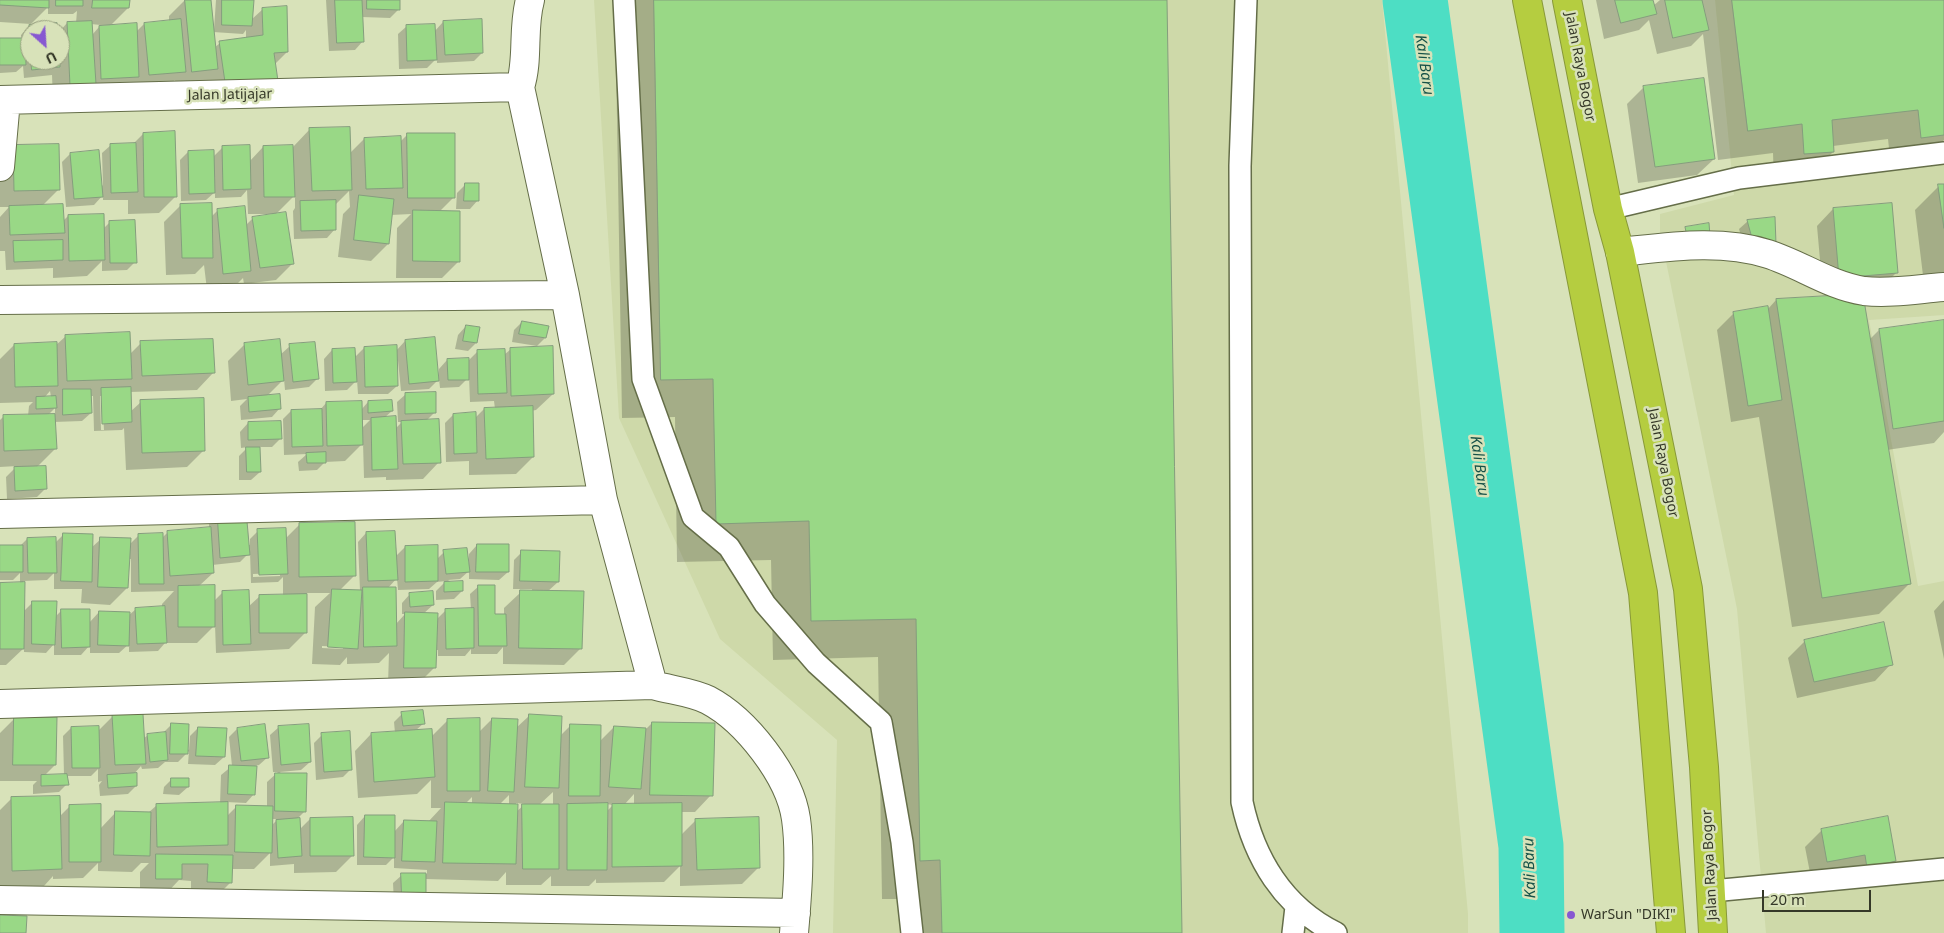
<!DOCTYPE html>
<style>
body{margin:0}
#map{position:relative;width:1944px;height:933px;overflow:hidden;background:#d8e2b9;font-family:"Noto Sans",sans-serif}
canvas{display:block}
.north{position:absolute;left:20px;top:20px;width:50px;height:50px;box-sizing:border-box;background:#d8e2b9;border:1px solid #979e7f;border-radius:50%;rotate:154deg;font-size:14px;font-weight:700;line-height:20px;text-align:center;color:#353828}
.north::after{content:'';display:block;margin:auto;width:18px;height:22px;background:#8758d1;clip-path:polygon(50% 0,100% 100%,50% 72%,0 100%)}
.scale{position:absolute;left:1762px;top:890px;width:109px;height:22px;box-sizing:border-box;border:2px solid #353828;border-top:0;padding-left:6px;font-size:15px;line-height:18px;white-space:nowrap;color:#353828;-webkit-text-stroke:4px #d8e2b9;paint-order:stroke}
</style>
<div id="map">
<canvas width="1944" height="933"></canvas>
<div class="north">U</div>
<div class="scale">20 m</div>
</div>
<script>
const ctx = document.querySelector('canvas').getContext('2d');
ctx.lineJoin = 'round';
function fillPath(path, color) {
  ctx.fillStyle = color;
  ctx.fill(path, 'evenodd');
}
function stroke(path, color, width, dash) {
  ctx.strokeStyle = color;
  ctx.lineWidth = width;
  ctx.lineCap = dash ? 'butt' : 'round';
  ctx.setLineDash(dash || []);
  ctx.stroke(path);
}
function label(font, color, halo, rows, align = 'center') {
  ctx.font = font + ' "Noto Sans",sans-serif';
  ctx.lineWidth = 5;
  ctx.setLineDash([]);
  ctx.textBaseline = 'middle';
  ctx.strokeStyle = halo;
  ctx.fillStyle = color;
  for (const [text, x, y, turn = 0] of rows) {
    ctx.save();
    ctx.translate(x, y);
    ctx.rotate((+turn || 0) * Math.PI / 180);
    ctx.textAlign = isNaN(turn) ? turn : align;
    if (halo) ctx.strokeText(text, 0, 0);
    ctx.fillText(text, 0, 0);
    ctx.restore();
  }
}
const built = new Path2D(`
 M594,0H1382L1468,914V933H833L837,740L720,639L619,418Z
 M1715,0H1944V315L1869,320L1918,586L1944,581V933H1766L1737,609L1660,232V214L1734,195Z`);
const shadow = new Path2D(`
 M0,0H128V8L110,26L91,24L92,35L99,27L136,32L144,24L169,22V16L185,0H209L214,29L216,0H252L251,20L263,9L287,52L274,65L210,105L206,80L200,86L176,88L175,80L168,88L53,102L52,75L24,78L23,66L16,72L0,73V40L21,39V35L29,26L56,30H30V60H60V31L67,23H76L77,11L73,14H48V7L31,24L0,22ZM246,30V39L220,43L214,48L213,32L243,34Z
 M326,0H399L398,10L390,18L362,17L363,41L355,50L329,51Z
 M615,0H1166L1181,933H903L902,899H882L878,657L773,660L771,560L677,562L675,417L622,418Z
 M1652,0L1653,6L1660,0H1944V140L1920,164L1891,167L1888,139L1833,146V152L1803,182L1774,184L1773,153L1718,160L1703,34L1691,46L1657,54L1649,20L1639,30L1604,39L1596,0Z
 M443,22L482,53L474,61L437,63V58L427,68L399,69L398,34L407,26L434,32Z
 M1644,87L1714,159L1697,175L1638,183L1627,104Z
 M310,129L349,154L364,139L400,142L408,134L454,197L439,212L459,261L442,278H396L397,228L411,214L391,215L388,244L371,261L338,257L343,214L350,207L349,191L335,205V229L327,238L294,239L293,211L295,208V195L276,214H248L247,190L241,197L215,198V192L206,200L181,201L180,160L188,152L213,157L222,148L249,162L263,147H293Z
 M143,134L176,196L159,213L128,214V200H103V195L94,205L66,207L62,162L70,154L103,186L102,153L111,145L133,144Z
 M0,160L59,189L42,206L63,221L68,216L103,229L110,222L135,262L127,270L102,271V261L87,276L53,278V268L6,270L5,251H0V217L9,207H0Z
 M465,185L478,200L470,209H456L457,193Z
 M1944,185V297L1926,300L1915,210L1939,186Z
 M181,205L211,217L217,211L246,225L253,218L292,264L276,280L244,284L243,278L233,288L207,290L204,265L195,274L166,275L164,222Z
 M1833,209L1897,272L1880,289L1823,294L1817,226Z
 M1774,219L1745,250L1739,229L1748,221Z
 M1776,300L1869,340L1879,330L1944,321V432L1934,443L1887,450L1909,584L1879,614L1792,627L1759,417L1731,422L1717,330L1734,313L1768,309Z
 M522,322L545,338L537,346L512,342L514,330Z
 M466,326L476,343L468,351L455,349L458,335Z
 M66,336L130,354L141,343L213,373L197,390L130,392V412L141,402L204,450L187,467L126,470L124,428L122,430L94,431L93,396H90L91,413L82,421L54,422L55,449L37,467L45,489L37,497L7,499L6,477L17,466L0,467V420L3,417L28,416L29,406L33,402L0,403V359L14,345L55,346ZM50,391L51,397L44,398ZM100,396H102L104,430H101ZM55,408V415H48Z
 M405,341L437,378L439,377V369L447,360L467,362L477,352L504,355L511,349L553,394L536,410L531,411L533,457L516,474L469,475V461L446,462L445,423L453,415L474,419L484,409H495L494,401L470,402L469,377L459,387L440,388L439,379L429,389L401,391L398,361H396L397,386L388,394H358L357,380L347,390L325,391L324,359L332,350L354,358L364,348L396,351Z
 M245,344L280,355L290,346L317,379L309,387L285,390L284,379L267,396L280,408L272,417L241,420L240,406L247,399L231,401L228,361Z
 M406,394L435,412L426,421L439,462L423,479L386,480V477L364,478L363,443L345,461L325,462L317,470L299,471L298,462L307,454L284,455L283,419L291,411L320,410L326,403L361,410L368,402L392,411L384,418L395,429L402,422H398L397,402ZM361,420H370L361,429Z
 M248,423L281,438L272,447H259L260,472L251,480H239V456L248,447L241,448L240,432Z
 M217,514L248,545H250V539L258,531L285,539L300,524L354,576L340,590L360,591L358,542L366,533L395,557L405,547L437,559L444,552L469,563V554L477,545L508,572L499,580L469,579V571L460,579L448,580L462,591L454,599L436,600V591L446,581L437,582L429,589L398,590L397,578L388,588L396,624L405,614H402V603L410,594L433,605L423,614L436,620L446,610H471L470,594L479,586L494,616L504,615V608L521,592H532V589H513L514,560L522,552L558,582L547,592L581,648L564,665L503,664V647L497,654H471V649L465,656H438V650H436L435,667L418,684H388L389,653L379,663L347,664V657L340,665L312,664L315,607L330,593H306V632L289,649L216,653L215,625L197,643H165L158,651L129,652V644L119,653H90V645L81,655H54V644L46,653L24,652V648L6,665H0V584H20V573L13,580H0V547L20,546L27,539L55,543L64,534L91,548L101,539L129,545L139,535L162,538L168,532L209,529V523ZM250,552L251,583L278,582L283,577V596H260L248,607L223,592L214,601L199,586L213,573L212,565L240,562ZM129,559H131V592L174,591L162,604V608L136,609L128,616L99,612L89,623L62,610L55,617L33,602L23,612V581L47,580L54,573V589H82L81,603L110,605L127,588ZM280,573V576L253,577V574ZM322,646L343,647V649L322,648Z
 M1944,600V659L1934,611Z
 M1805,641L1891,664L1875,681L1797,698L1788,658Z
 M402,714L424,723L415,731L431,737L448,720L478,733L492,719L516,728L529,716L560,736L570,726L600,741L614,727L646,729L652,723L711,795L695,812H681V835L696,820L759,867L742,884L680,886V866L664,882L596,883V879L589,886H551V876L541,885H506V872L498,881L425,879L394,904L393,883L402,875L427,874V870L394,868V857L386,865H357V825L365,816L394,832L404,821L428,822L441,808H431V780L417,794L358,798L355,751L371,734L395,733L394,722ZM553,792V805H539ZM634,794V805H624ZM509,795V805H499ZM472,797V804H465ZM516,803L525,804L516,812ZM606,804L613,805L606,812Z
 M112,717L143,739L148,735L163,733L171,725L187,749L189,750L190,736L198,728L224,757L215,765L188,764L189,751L178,762H165L158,768L142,769L141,766L133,775L136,786L128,794L100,796L99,785L102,781L98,782V769L91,776H66L67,784L59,792L33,794V785L37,781H0V733L15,718L55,765L43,777L64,775L63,736L71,728L98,731Z
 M279,727L310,762L301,770L280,772L305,811L296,820L299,830L310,819L353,855L336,872L294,873V864L270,866V853L254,869H231V882L214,899L191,898V881L179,880L164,896H140V872L149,863H141L132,872L98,871V863L83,878L53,879V876L44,886L0,887V810L11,799L59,817L70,806L100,829L116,812L148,813L157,805L220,804L221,775L232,766L229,737L237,729L268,757L259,765L255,766L254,794L246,803L226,802L227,816L236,807H267V782L278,772H273L270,735ZM271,819H278L271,826Z
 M322,735L351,769L343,777L316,780L314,743Z
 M172,779L188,787L179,795L163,794L164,787Z
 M1822,830L1895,861L1878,878H1811L1805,847Z`);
const river = new Path2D(`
 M1415,0L1531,846L1532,933`);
const building = new Path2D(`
 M0,0H49V8L0,5Z
 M56,0H83V6H56Z
 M93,0H130L129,8H92Z
 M185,0H211L218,69L192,72Z
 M222,0H254L252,26L222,25Z
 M335,0H362L364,42L337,43Z
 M367,0H400V10L367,9Z
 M654,0H1167L1182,933H942L940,860L920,861L916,619L811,621L809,521L716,524L713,379L661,380Z
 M1615,0H1653L1657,14L1621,23Z
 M1665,0H1702L1709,30L1673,38Z
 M1732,0H1944V135L1921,138L1918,110L1832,120L1834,152L1804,154L1802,124L1748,131Z
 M287,6L288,52L274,53L278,81L226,89L219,41L263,35L262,8Z
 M181,19L186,72L149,75L144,23Z
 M482,19L483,53L445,55L443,21Z
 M92,21L96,84L70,86L67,22Z
 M57,23V30H30V42L29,25Z
 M137,23L139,77L101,79L99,26Z
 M435,24L437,60L407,61L406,25Z
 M0,38H25L26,65H0Z
 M31,60H60V67L32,70Z
 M1704,78L1715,159L1655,167L1643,86Z
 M350,127L352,190L312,191L309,128Z
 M175,131L177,197H144L143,133Z
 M407,133H455V198H408Z
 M401,136L403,188L366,189L364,138Z
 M136,143L138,192L111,193L110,144Z
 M59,144L60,190L14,191L13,145Z
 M250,145L251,189L223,190L222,146Z
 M293,145L295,197H264L263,146Z
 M99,150L103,197L74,199L70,153Z
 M214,150L215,193L189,194L188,151Z
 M465,183H479V201H464Z
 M1938,184H1944V228Z
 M359,195L394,199L389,244L354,240Z
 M336,200V230L301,231L300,201Z
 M212,203L213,258H182L180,204Z
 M1892,203L1898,273L1839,278L1833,208Z
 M63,204L65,233L10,235L9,206Z
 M245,206L251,271L223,274L217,209Z
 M413,210L460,211V262L413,261Z
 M286,212L294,264L260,268L252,217Z
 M104,214L105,260L69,261L68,215Z
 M1775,217L1776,244L1753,242L1747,220Z
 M135,220L137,263H110L109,221Z
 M1709,223L1710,236L1688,241L1685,227Z
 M63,240V260L14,262L13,241Z
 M1863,294L1911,584L1822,598L1776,299Z
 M1768,306L1782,400L1748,406L1733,312Z
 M1944,320V421L1893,429L1879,329Z
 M522,321L549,326L546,338L519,334Z
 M466,325L480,327L477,343L463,341Z
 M130,332L132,379L67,381L65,335Z
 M435,337L439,381L409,384L405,340Z
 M213,339L215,373L142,376L140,341Z
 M280,339L284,381L248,385L244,343Z
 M57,342L58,386L15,387L14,344Z
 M315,342L319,379L293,382L289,344Z
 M397,345L398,386L365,387L364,347Z
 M553,346L554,394L511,396L510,348Z
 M355,348L357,382L333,383L332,349Z
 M505,349L507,393L478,394L477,350Z
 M469,358V380H448L447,359Z
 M131,387L132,422L102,424L101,388Z
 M63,389H91L92,413L63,415Z
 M436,392V413L405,414V393Z
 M280,394L281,409L249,412L248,397Z
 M56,396L57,408L36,409V397Z
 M204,398L205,451L142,453L140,400Z
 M392,400L393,411L368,413V401Z
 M362,401L363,445L327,446L326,402Z
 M533,406L534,457L486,459L484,408Z
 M322,409L323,446L292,447L291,410Z
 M476,412L477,453L454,454L453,414Z
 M55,414L57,449L4,451L3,415Z
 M396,416L398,469L372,470L371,418Z
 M439,419L441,463L403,464L401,421Z
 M281,421L282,439L248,440V422Z
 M246,447H260L261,472H247Z
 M326,452V463H307L306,453Z
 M46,466L47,489L15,491L14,467Z
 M246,510L250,555L220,558L217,513Z
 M355,522L356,576L299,577V523Z
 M211,527L214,573L170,576L167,531Z
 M286,528L288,574L259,575L257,529Z
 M395,531L398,580L368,581L366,532Z
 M63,533L93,534L92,582L61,581Z
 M163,533L164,584H139L138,534Z
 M56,537L57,573H28L27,538Z
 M100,537L131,538L128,588L98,587Z
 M477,544H509V572H476Z
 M0,545H23V572H0Z
 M438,545V581L405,582V546Z
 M467,548L470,572L446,574L443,550Z
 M521,550L560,551L559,582L520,581Z
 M463,581V591L444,592V582Z
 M25,582L24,649H0V583Z
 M215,585V627H178V586Z
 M478,585H495V614H506L507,646H479Z
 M363,587H396L397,646L364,647Z
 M332,589L362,590L358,649L328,647Z
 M249,590L251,644L223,645L222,591Z
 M520,590L584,591L582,649L519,648Z
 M433,591L434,605L410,607L409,593Z
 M307,594V633H259V595Z
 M32,601H57L55,645L32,644Z
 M165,606L167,643L137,644L135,608Z
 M474,608V648L446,649L445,609Z
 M61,609H90V647L62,648Z
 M99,611L130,612L129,646L98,645Z
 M405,612L438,613L436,668H404Z
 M1884,622L1893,665L1814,682L1804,640Z
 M423,710L425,724L403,726L401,712Z
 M143,714L146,764L115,765L112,715Z
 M529,714L562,716L559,788L525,787Z
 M14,717H57L56,765H13Z
 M480,718V791H447V719Z
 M492,718L518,719L514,792L488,791Z
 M652,722L715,723L713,796L650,795Z
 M171,723L189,724L188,754H170Z
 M265,724L269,758L241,761L237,728Z
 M309,724L311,762L281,765L278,726Z
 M570,724L601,725L600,796H569Z
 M99,726L100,768H72L71,727Z
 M614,726L646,728L641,789L609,787Z
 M198,727L227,728L225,757L196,756Z
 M432,729L435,777L374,782L371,733Z
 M350,731L352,770L324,772L321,733Z
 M166,732L168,760L150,762L147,734Z
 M229,765L257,766L255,795L228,794Z
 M137,773V786L108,788L107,775Z
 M275,773H307L306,812L275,811Z
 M67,774L69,785L41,786V775Z
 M171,778H189V787H171Z
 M60,796L62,869L12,871L11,797Z
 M228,802V845L157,847L156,804Z
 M445,802L518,804L516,864L443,863Z
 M608,803L607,870H567V804Z
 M682,803V866L612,867V804Z
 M101,804V862H69V805Z
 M522,804H559V869H523Z
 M236,805L273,806L272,853L235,852Z
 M115,811L151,812L150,856L114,855Z
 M365,815H395V858L364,857Z
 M1888,816L1896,861L1867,868L1865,855L1827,862L1821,829Z
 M353,817L354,856H310V818Z
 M759,817L760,868L697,870L695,819Z
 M300,818L302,856L278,858L276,820Z
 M404,820L437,821L435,862L402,861Z
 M156,854L233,855L232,883L207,882L208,864H182V879H156Z
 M401,873H426V897H402Z
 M0,915L27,916L26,933H0Z`);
const lane = new Path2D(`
 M624,0L643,379L693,517L729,547L765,604L816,663L881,722L902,842L912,933
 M1246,0L1240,166L1242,802C1254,858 1283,907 1336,933
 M1608,209L1739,178L1944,153
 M1712,891L1944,869
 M1293,933L1296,907`);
const street = new Path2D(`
 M530,0C522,29 529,59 520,87L565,295
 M0,100L520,87
 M0,167L6,100
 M1620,252C1669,247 1720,239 1768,254C1800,264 1830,286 1864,291C1890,294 1918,289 1944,287
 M0,300L565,295L603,500L653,685L0,704
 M0,514L603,500
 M653,685C670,690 692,692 708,700C746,720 790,776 796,819C801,854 797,898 794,933
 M0,900L796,913`);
const highway = new Path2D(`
 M1527,0L1643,593L1671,933
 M1567,0L1608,209L1620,252L1688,589L1704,767L1713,933`);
const markers = [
 [1571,915,5,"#8758d1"]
];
const streetNames = [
 ["Jalan Raya Bogor",1580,67,79],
 ["Jalan Jatijajar",230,95,-1],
 ["Jalan Raya Bogor",1663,463,79],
 ["Jalan Raya Bogor",1710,865,-93]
];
const poiNames = [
 ["WarSun \"DIKI\"",1581,915]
];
const waterNames = [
 ["Kali Baru",1424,65,82],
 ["Kali Baru",1479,466,82],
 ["Kali Baru",1530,868,-92]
];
fillPath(built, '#ced9a9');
fillPath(shadow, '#0003');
stroke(river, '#4ddec4', 65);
fillPath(building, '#99d886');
stroke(building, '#849d7d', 1);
stroke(lane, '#656e49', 24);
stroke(street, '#656e49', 30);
stroke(highway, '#889938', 30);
stroke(lane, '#fff', 21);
stroke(street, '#fff', 28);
stroke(highway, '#b5cd40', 28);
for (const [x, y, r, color] of markers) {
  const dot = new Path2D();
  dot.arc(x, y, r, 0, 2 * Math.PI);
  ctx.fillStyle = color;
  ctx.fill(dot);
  stroke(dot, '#d8e2b9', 2);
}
label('14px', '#353828', '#d8e2b9', streetNames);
label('14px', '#353828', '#d8e2b9', poiNames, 'left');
label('italic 15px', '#165248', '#d8e2b9', waterNames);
</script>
